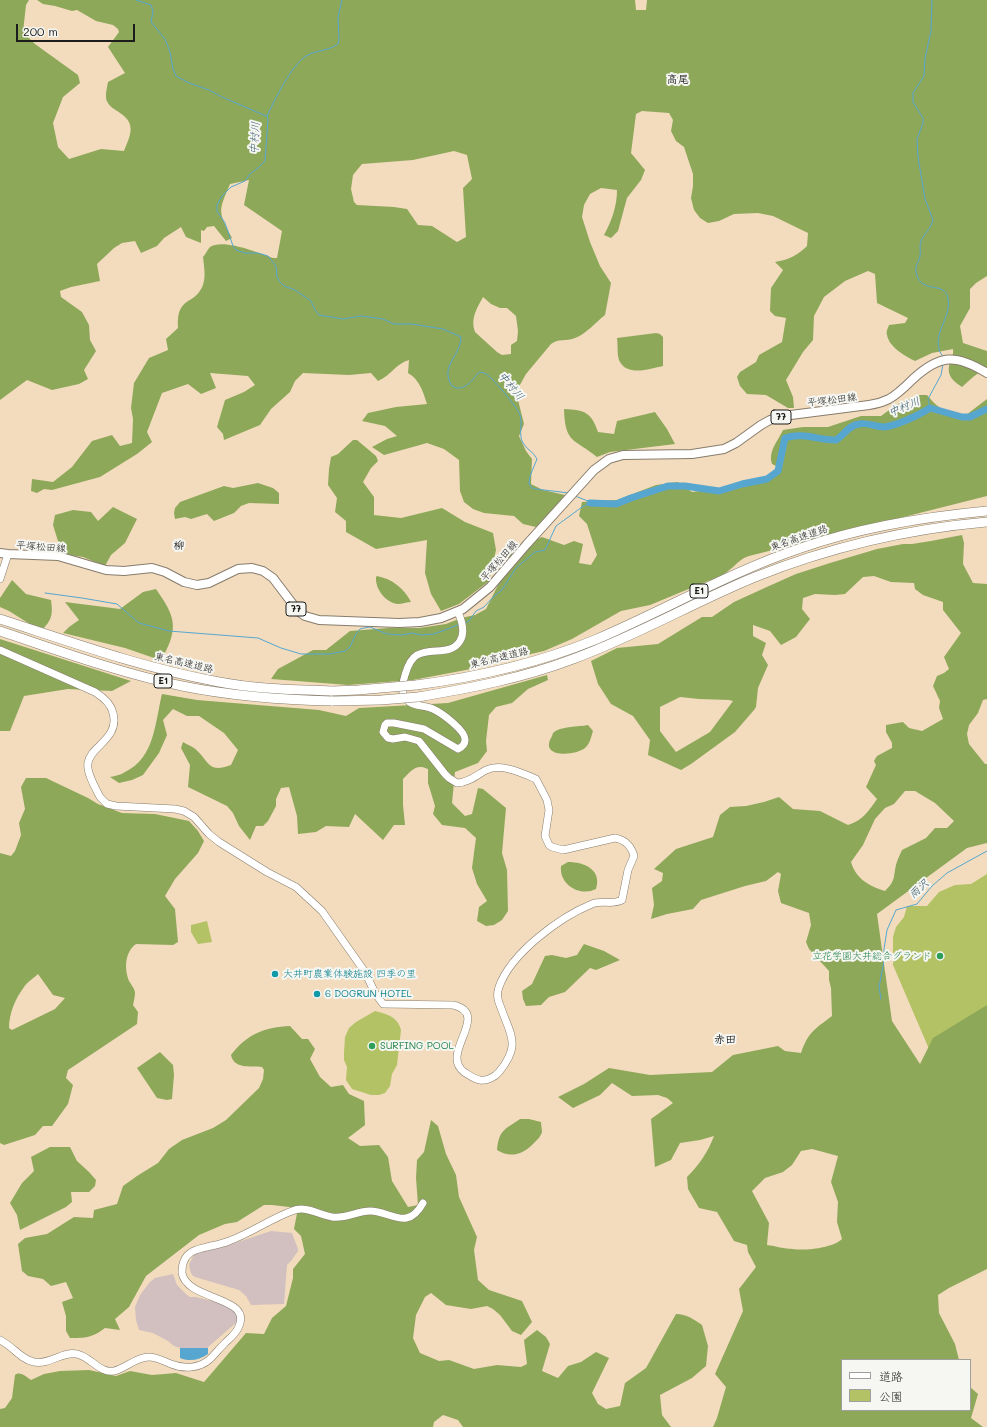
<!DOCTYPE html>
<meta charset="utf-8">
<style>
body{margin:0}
#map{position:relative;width:987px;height:1427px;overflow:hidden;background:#f2dcbd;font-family:Mali,"Klee One",sans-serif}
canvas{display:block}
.legend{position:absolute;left:841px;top:1359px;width:130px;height:52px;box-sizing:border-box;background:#f6f6f2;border:1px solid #9f9f9c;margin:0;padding:5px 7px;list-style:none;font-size:12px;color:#1c1c1c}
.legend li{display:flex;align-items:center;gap:8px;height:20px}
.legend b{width:20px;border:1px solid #9f9f9c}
.scale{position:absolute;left:16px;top:24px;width:119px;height:18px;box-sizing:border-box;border:2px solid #1c1c1c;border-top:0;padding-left:5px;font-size:12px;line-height:14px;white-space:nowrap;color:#1c1c1c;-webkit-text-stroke:3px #f6f6f2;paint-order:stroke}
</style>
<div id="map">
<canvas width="987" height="1427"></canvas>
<ul class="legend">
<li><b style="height:5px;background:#fff"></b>道路</li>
<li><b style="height:11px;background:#b3c265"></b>公園</li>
</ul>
<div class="scale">200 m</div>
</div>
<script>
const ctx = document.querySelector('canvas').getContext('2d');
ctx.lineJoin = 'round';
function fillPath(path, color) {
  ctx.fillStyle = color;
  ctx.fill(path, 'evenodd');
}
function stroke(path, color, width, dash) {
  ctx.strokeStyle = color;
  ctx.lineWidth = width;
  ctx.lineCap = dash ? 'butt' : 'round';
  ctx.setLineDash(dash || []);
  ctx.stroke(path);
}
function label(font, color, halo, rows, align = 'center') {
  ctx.font = font + ' Mali,"Klee One",sans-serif';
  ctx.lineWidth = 4;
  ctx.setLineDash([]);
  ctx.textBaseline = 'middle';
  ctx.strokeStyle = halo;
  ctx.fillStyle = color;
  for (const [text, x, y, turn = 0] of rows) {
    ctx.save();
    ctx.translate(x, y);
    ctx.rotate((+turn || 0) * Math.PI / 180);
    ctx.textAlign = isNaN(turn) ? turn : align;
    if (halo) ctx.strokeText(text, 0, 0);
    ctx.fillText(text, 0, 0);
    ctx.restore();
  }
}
const industrial = new Path2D(`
 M271,1231L292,1233L298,1249V1251L291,1261L287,1265L284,1304L251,1305L246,1296L239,1290L195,1277L192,1275L190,1270L189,1264L193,1257L197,1251L213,1246L232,1244Z
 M173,1274L177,1285L186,1294L190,1297H196L227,1305L237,1314V1322L207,1348H180L174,1346L168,1341L153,1333L139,1330L136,1320L135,1307L140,1295L150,1282L155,1278Z`);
const green = new Path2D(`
 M987,874V1014L929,1049L893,965V937L896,927L904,917L907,906H927L939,892L955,885L971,884Z
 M207,921L212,942L198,944L191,932V925Z
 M375,1011C387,1014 398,1017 401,1030L397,1065L392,1074L390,1086L385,1093L379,1095H371L352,1089L346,1080L347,1067L344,1060V1053L345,1037L349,1028L356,1022Z`);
const forest = new Path2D(`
 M0,0H29L26,5L23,32L35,44L78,75L80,83L63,97L53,123L58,147L69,159L101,149L124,151C130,136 137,124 120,113C116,110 110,107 108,103C104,98 107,88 108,82L125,73L108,47L119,32L118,29L113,25L96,21L77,10L72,11L55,6L43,4L37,0H635L636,10H646L647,0H987V276L976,283L970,289V308L960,326L963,343L987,351V367L973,377L962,387C954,382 947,376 949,366C950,360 954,356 953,349L932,353L915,361C905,356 889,347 887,335C886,331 888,328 889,325L905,323L908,318L877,303L875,274L868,271L845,281L824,297L814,316L813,340L803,352L786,380L793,397L794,408H788L766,395L747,394L740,386L737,377L740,372L756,362L759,355L782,342L786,318L775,316L770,311L771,288L783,270L775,262C788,260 798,255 807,246L808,233L773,216L758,213L734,214L719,221L708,223L700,218L694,210L691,198L693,186V174L684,147L676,141L671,131L673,120L669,113L642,111L636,114L631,153L645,170L641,180L627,198L618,231L611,238L604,235C612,220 617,206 617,190L601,188L590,194L584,205L582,217L590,242L600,266L611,283L605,315C596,322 586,334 575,338C565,342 559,338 551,344L526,374L516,392L524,424L519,436L526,451L532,459L531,484L543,490L565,495L541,524L536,527L523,524L514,516L484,513L473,509L464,502L460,491L459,460L444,449L427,443L384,455L372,447L387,439L397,436L385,426L362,421L368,413L396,407L427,404C423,392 420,380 408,373L409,360C395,364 392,375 378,381L371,373L349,375L303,373L295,381L290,392L271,409L260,425L224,440L223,434L217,427L225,400L244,392L255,385L248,376L210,373L216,388L201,394L188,384L162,393L147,432L152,442L137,454L100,477L52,490L44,489L37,493L31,491L32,479L53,482L72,467L92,441L112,435L120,446L132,443L133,419L131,408L134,383L149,358L168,350L166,339L178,328C176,295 195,306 203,285C206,276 204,267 203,257C205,255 208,249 210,247C223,238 259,253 273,258H277L282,231L244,205L249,180L230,184C218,212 218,211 232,238L226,241L214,226L207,227L204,231L201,230V243L186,237L181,227L164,238L157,246L141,253L135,241L122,243L114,248L97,264L100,281L71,287L60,291L61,297L82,312L89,325L90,340L96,351L84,370L88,379L79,384L52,390L27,380L0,400ZM454,151L467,155L472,179L463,188L466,237L457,242L432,226L418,225L407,209L394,207L357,205L354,202L351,189L353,175L362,164L413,160ZM483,297L491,304L500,308H507L516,316L518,331L517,341L511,345V354L502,355L497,352L475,332C470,319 477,308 483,297Z
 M656,333L660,334L663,337V366C650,369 626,377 619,360C617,354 618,345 617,338Z
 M918,395H927C940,411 946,412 966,415L987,399V496L753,555C749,556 745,557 741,560C730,569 723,578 708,581L650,605L621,611L572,639L544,651L522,656L510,655L487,666L413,680L348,685L271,679L278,669L313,650H326L350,631L388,628H419L446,624L461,618L475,615L486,609L499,583L512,567L506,553L542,537L564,545L574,541L583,544L579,563L591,565L597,555L587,524L579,516L582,502L617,500L656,485L678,482L692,492L751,484L776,474L778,467L772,464C768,451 778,441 783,430L803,427H828L861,416H881L896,405Z
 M564,409C585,410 591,412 598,432L614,434L617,421L655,412L667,429L675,444L610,452L597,457C574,438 565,444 564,409Z
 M353,440H357L376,456L378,461L371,468L363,482L374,497V515L401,518L442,508L465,522L493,533L496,550L489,581L459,604L441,611L431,594L425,573L427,540L376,549L346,532V521L335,512L337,498L328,485L329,469L331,457L338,454Z
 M258,483L273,488L279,493V504L249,503L241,506L234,513L214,521L207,514L191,519L185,517L175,519L174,513L175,508L180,502L224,486L233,488Z
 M113,507L137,519L125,543L111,555L105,566L83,557L62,554L53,525L55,515L73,510L91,512L98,521Z
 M962,535L964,543L963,564L973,583L987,584V699L983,700L978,713L969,725L967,734L969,744L985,764H987V843L967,848L877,914L892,1021L920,1064L933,1038L987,1005V1269L949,1288L938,1295L939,1313L955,1344L959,1360H842V1410H970V1387L978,1394L971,1418L983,1427H713L717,1418L726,1387L715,1374L743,1311L739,1289L756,1267L748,1252L747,1245L734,1241L717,1212L699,1208L688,1189L687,1177C699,1165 708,1152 714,1136L700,1140L680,1143L671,1160L655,1167L651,1119L673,1103L667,1098L658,1095L632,1096L612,1083L600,1095L573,1108L558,1097L584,1084L609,1068L650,1075L712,1072L733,1055L778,1046L785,1051L801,1053C808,1032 815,1029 832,1016L831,988L829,980V971L809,949L806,942L811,925L809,913L781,903L778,891L781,874L778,872L766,881L745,886L701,900L693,909L667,914L651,919L654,905L652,888L662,881L663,873L654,869L676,849L713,837L720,815L730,807L746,806L764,802L779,797L793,809L820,811L848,825C863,820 868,812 877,799L866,787L876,765L874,761L877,756L892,748V743L886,732V725L903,722L909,728L922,731L943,719L939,708L940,701L933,686L937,676L944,673L949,669L944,657L961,633L943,610V602L923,595L915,589L914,583L891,582L874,576L863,577L845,594L835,595L815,594L803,598L802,609L810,619L796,637L781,645L770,631L753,625V636L766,643L762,655L768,665L758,688L756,707L754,710L735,732L691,764L681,770L648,755L650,740L633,716L611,704L598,684L591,661L617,648L658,644L702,617H712L734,602L769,586L796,574L830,563L877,549L903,544H912L931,541ZM680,697L699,699L729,700L733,701L710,732L676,752L660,731V707ZM905,791H915L935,803L954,821L947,828H935L926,838L902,850C900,855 897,860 896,865C893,878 896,880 885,891C869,886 856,879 851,862L863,845L875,819L885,808L894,804ZM812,1149L838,1156L831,1182L838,1202L837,1222L842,1239C833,1248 805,1251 793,1249C784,1249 776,1246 767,1245L769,1223L752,1191L765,1178L783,1172L792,1165L801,1151Z
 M377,576C392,579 404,588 411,602C407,602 402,604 398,604C386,603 375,589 376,577Z
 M12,580L26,594L51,600C53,615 52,620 41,631L9,611L0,607V598Z
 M156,589C175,616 179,627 163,657L154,658L125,648L63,633L69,627L79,620L65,602L120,609L143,592Z
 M0,639L131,681L112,691L68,689L24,696L10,731H0Z
 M547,675L548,680L528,689L512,703L496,707L489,715L486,741L487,751L478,763L455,772L452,803L465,816L472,814L478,788L483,789L506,808L502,853L507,870L508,911L502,920L494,925L486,926L477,921L479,907L487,901L477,884L472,868L476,838L465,828L442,825L433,814L435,806L428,783V769C416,763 411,771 403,779V805L405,825H394L383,840L355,814L349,827L326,826L316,832L298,834L297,816L289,787L281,788L276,799V806L268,821L263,826H256L250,840L239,826L233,813L227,806L188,787L190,765L181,748L183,742C186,744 191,746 194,748C210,761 207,774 231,765L238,750L224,733L199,716H187L173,709L163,720L167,735L159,753L143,775L132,780L119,783L110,777C115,776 121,775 125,772C155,758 155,722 162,694L197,700L319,710L346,716L359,708L448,703Z
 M588,725L593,731C591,737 590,744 585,748C575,756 540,758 551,738C553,735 552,734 554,732C562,726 578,727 588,725Z
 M26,778H46L88,798L98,804L122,813L155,814L189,821L198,831L204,841L198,853L175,879L165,896L175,909L178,942L173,945L136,944C125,952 124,968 129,981C131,984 134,988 135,992C135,996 134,1001 133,1005L138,1012L137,1024L68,1070L66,1078L73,1085L68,1104L52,1126H43L35,1135L4,1145L0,1143V853L11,856L15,851L21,835L19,823L25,809L21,787ZM38,974L53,995L65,998L55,1009L12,1030L9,1028C9,1014 15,999 24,987C27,982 34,978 38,974Z
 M568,862C585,862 602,870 596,889C580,897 559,885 561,866Z
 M584,944L604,951L620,960L596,970L590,968L565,992L549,997L541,1005L526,1006L523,999L522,991L532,984L545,956L552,955L566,958L577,955Z
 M290,1026L302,1039H308L315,1049L310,1059L320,1077L331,1087L343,1085L349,1094L364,1101L365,1125L348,1138L360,1146L379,1145L388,1157L392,1181L408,1207L418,1205L416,1178L417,1160L424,1152L431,1120L438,1126L446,1154L456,1175L459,1197L477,1237L474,1250L478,1280L489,1290L522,1301L532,1322L521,1335L512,1331L500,1315L493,1309L487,1306L471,1309L446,1305L431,1293L425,1297L416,1315L413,1338L420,1353L439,1361L449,1360L474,1369L497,1365L521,1367L527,1364L524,1340L537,1330L546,1337L550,1344L542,1371L558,1378L568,1366L581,1362L596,1352L609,1358L592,1393L598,1404L606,1409L620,1406L625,1383L646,1368L676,1314C687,1314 693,1319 702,1325L708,1346L706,1366L692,1378L660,1395L662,1415L671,1427H463L458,1420L443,1415L434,1422L433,1427H0V1409L5,1408L12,1398L15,1375C20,1371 25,1376 31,1380L44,1374L60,1371L89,1370L116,1376L130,1371L152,1375L176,1373L204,1382L246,1333L264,1334L272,1318L286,1306L293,1278V1269L305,1254L301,1236L294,1229L298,1208L272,1205H264L237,1222L225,1224L199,1235L146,1276L129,1307L115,1319L120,1330L105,1328C92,1338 85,1338 70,1338L66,1331V1316L62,1302L73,1298L66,1282L51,1286L43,1279L28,1276L22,1271L18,1244L25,1238L47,1234L74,1217L93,1218L94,1210L117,1204L123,1186L137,1176L158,1163L169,1149L182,1140L213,1128L226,1120L259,1088L263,1079L264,1070L262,1067C250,1066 234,1069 231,1055C247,1034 265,1027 290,1026Z
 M160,1052L173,1065L174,1075L172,1099L167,1100L157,1098L137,1068Z
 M520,1119H529L541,1122C541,1125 542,1129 542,1132C541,1136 538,1139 535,1142C524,1154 511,1159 497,1150C499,1130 504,1130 520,1119Z
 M50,1147H70L77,1161L89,1172L96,1180L95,1186L89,1192H71L72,1202L66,1207L20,1230L17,1215L10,1203L22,1183L34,1171L31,1157Z`);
const water = new Path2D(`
 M180,1348H208V1354C200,1360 189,1362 180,1358Z`);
const stream = new Path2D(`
 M136,0L151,5L153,11L151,22L165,39L170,52L173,69L176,76L189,83L209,90L222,97L266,116
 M932,0L931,31L925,58L924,76L913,93V102L923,118V123L917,139L918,157L925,199L933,220C931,229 924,233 921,241C919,245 921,251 920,256C919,262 915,265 916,271C919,294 942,282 947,295C954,314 934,330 939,349C939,352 942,354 943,357
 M267,116L268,119L265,161L259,167L250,174L245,181L231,187L222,196L217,205V211L225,223L233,246L236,250L245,253H258L268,256L276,266L277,277L280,282L284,286L295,290L311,301L315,310L319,315L343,319L361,316L376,318L383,319L394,324H412L443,329L461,337C461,356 439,366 452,386C463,393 472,381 478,373C481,372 481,372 484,373C491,375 518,408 520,415C523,424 518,434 523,443C526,449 534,452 537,459L530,476L529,484L532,488L536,489L569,493
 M267,116C275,99 291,66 306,56C316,50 329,51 338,44L339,40L338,17L342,0
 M930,408L928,399L941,375L943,364
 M45,593L82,598L117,604L139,623L169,631L258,638L281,648L301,654H330L345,651L350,647L356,634L360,629L364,628L370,627L387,634L402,635L412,633L421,635L434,634L458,625
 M465,623L469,621L476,611L484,607L494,596L502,590L516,568L535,552L545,550L556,526L582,507L590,503L588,501L575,496
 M881,999L879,987L884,961V949L887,930L896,910L917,904L932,886L947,873L987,851`);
const river = new Path2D(`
 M590,503L616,504L631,498L668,486H685L719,491L742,484L767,479L778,471L785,438C803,432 818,440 836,440C844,435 849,425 859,424C867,422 875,427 884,427C896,426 919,415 930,408L962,417H970L987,409`);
const secondary = new Path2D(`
 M0,579L8,554
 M0,650L95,692C103,697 111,703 113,713C120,739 90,746 88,763C86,772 96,789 100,797L107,804L116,806L175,809L184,811L194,817L209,834L219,842L267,872L296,887L322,911L365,972L375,993L383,1004L453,1005C492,1014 439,1053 464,1072C469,1075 474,1079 480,1080C487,1081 495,1077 499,1072C521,1045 511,1036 501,1008C498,1001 496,995 499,987C511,953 560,917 592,904C602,900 613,905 622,900L628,870L634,856C631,846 626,840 615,838L563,850L552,847L549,845L545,836L549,810L547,800L536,779C522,773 502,763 486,770C477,775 468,783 457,783L449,778L445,774L419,741L405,737L393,739L388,738L383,732L385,725L387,723H394L424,729L458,749C462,747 465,745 465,740C466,731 442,713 433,709C422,704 411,708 404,696C401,690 403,681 405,675C407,668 410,659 417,655C431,647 451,656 460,641C465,633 462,621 458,612
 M0,1340C14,1347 20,1359 34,1362C50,1365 62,1351 77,1354C91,1357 100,1374 114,1371C126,1368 136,1357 149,1357C157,1357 163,1361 171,1364C183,1369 199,1369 210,1359C215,1354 220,1348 225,1343C230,1338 237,1333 239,1326C252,1296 187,1301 182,1273C182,1269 182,1265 184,1261C188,1251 198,1249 207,1247C215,1245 222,1244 229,1241C251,1233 270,1219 292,1211C306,1205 319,1215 332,1217C346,1219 357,1211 370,1211C391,1211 407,1232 423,1203`);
const primary = new Path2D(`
 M0,553L8,554L58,556L106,570L124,571L152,568L165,572L184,582L197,585L209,583L238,569L252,568L263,571L273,578L298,611L305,616L319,620L399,623L420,622L441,618L463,609L490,587L527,544L594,470L609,459L623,455L692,454L724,449L736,443L761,425L770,420L783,416L869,405C876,404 883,402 889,399C898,394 906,386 913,379C940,354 956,354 987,373`);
const highway = new Path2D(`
 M0,619C71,642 140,667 214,681C253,689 293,690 332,691
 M0,631C60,651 120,673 182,686C232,696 282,700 333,701
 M416,685C478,677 539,663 597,639C665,610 730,572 801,548C861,527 923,517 987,511
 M418,697C471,688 523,678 573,659C636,636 694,602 755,577C830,547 907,529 987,522`);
const highwayBridge = new Path2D(`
 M332,691L358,690L416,685
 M333,701L381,700L418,697`);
const markers = [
 [940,956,4,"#2e9e5b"],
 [275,974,4,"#0f9aa8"],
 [317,994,4,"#0f9aa8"],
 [372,1046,4,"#2e9e5b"]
];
const shields = [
 [781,417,20],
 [699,591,18],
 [296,609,20],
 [163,681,18]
];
const shieldNames = [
 ["77",781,417],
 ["E1",699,591],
 ["77",296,609],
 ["E1",163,681]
];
const streetNames = [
 ["平塚松田線",832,400,-7],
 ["東名高速道路",799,538,-19],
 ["平塚松田線",41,547,4],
 ["平塚松田線",499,561,-49],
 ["東名高速道路",499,658,-14],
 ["東名高速道路",184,663,13]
];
const leisureNames = [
 ["立花学園大井総合グランド",932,956],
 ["SURFING POOL",380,1046,"left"]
];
const cultureNames = [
 ["大井町農業体験施設 四季の里",283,974],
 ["6 DOGRUN HOTEL",325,994]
];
const neighbourhoodNames = [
 ["高尾",678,80],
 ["柳",179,546],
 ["赤田",725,1040]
];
const waterNames = [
 ["中村川",255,138,-87],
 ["中村川",511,386,50],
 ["中村川",904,407,-23],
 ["雨沢",919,889,-42]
];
fillPath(industrial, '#d2bfc0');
fillPath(green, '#b3c265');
fillPath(forest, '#8ea85a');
fillPath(water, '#56a6d0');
stroke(stream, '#56a6d0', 1);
stroke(river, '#56a6d0', 7);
stroke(secondary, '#877c6c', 8);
stroke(primary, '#877c6c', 10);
stroke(highway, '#877c6c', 10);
stroke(secondary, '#fff', 7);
stroke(primary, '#fff', 8);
stroke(highway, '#fff', 9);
stroke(highwayBridge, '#877c6c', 10, []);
stroke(highwayBridge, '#fff', 9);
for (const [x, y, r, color] of markers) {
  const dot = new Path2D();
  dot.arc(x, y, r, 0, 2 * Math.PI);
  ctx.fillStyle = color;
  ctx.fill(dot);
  stroke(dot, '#f6f6f2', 1.5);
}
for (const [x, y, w] of shields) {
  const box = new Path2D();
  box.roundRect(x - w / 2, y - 7, w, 14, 3);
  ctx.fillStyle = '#f6f6f2';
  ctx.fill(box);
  stroke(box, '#1c1c1c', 1);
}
label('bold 9px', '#1c1c1c', null, shieldNames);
label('10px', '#1c1c1c', '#f6f6f2', streetNames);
label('10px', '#27864d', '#f6f6f2', leisureNames, 'right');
label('10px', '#0d838f', '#f6f6f2', cultureNames, 'left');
label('bold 11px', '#1c1c1c', '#f6f6f2', neighbourhoodNames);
label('italic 11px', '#365a6d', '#f6f6f2', waterNames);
</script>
